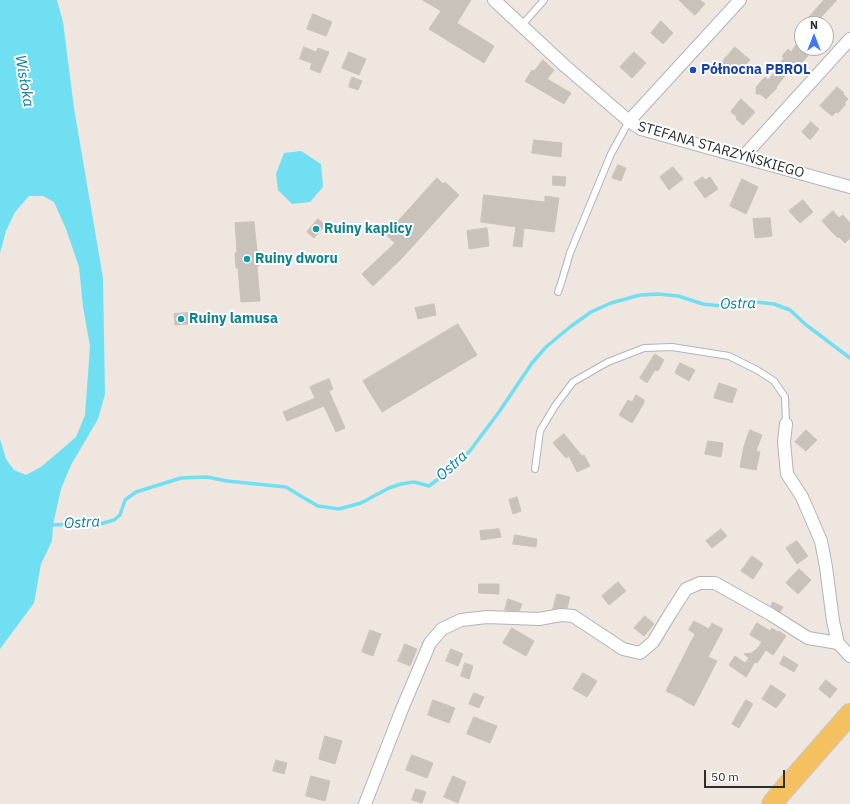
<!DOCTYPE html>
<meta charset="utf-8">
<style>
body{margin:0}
#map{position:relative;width:850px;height:804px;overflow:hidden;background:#efe6e0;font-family:"IBM Plex Sans",sans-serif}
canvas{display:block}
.north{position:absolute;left:794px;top:16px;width:40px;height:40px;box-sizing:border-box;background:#fff;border:1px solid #ababab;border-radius:50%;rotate:0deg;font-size:11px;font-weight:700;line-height:16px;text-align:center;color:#2d2d2d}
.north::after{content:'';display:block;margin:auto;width:14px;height:18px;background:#3d78ff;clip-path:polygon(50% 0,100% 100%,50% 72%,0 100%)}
.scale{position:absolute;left:704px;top:770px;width:81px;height:18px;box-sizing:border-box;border:2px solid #2d2d2d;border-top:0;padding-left:5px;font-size:12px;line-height:14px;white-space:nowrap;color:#2d2d2d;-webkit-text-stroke:3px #fff;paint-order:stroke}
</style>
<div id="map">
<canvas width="850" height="804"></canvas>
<div class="north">N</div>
<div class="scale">50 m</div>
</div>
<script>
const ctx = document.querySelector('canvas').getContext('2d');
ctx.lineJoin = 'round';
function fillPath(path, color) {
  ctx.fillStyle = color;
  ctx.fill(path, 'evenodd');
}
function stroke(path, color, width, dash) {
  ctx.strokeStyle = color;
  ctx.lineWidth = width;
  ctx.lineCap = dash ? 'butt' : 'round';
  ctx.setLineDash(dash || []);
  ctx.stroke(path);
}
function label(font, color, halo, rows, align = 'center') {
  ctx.font = font + ' "IBM Plex Sans",sans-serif';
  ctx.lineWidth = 4;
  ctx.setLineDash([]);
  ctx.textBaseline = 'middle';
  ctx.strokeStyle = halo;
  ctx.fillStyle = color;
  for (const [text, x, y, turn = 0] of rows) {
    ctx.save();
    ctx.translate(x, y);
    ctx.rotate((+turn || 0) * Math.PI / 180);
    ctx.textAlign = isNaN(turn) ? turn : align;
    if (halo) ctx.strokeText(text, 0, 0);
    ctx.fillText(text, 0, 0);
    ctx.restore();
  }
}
const water = new Path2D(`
 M0,0H57L63,22L74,108L103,278L105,394L98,419L71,465L61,489L53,525L52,541L41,564L34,603L0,649V439L6,459L14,470L26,475L41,467L76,437L85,415L90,346L83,307L79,267L66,229L54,202L43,196H29L15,212L6,231L0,253Z
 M301,151L321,164L323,187L310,202L292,204L278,190L276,174L284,153Z`);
const stream = new Path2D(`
 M50,525L83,524L97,525L114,520L120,515L125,500L136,492L181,478L207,477L227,481L286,487L304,498L318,506L339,509L361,503L389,488L401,484L414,482L429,486L445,474L469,452L499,412L532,363L546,347L570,327L591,312L611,303L640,295L658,294L678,296L703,304L722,306L740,302H756L774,304L790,310L805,324L850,358`);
const building = new Path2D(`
 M423,0H471L457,23L494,46L484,63L429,29L441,11Z
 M679,0H700L705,4L695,15Z
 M824,0H837L821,17L828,24H803Z
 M313,14L332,22L326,36L307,29Z
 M661,21L673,33L663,44L651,33Z
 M796,45L808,56L790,75L788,72L776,87L777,88L766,99L760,94H756V87L765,77L768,80L780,65L779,64L784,58L782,56L788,49L791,52Z
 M304,47L316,52L318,48L329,52L320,73L310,69L312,63L300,59Z
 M735,47L750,60L736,75L722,62Z
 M349,52L366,59L359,75L342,68Z
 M634,52L646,63L632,78L620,67Z
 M543,60L554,70L547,79L571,93L564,104L525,81L532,70L534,71Z
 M352,77L362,81L358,90L349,87Z
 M837,87L844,93L843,94L848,99L844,103L846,104L838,113L836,112L832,116L820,106Z
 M741,99L755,112L743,125L736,119L737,117L731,112Z
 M811,122L819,129L810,140L802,132Z
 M534,140L562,143L561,157L532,153Z
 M618,165L626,168L621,181L612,178Z
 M673,167L683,179L669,190L660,177Z
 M553,176L566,177L565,186L553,185Z
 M703,177L705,180L710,177L718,189L705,198L694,183Z
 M437,178L443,184L445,182L459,195L402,258L373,286L362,274L395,243L384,233L394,221L396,223Z
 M742,179L758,187L746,214L730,206Z
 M484,195L545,202V196L559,198L554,232L524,228L522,247L513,246L516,227L481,222Z
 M803,200L813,212L800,223L789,211Z
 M833,211L839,218L843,215L850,223V238L845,243L839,237L838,238L832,232L822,221Z
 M770,218L772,236L755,238L753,219Z
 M318,219L325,225L314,238L307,232Z
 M254,222L257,251H258L259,266H257L260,301L241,302L238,268H236L235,253L237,252L235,223Z
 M487,228L489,246L469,249L467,231Z
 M434,304L436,315L418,319L415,308Z
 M188,313V324L175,325L174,314Z
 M458,324L477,355L382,412L363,381Z
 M655,354L664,360L658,371L655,370L647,383L640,378Z
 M680,363L695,370L689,381L675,373Z
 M329,379L333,389L329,391L345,428L336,432L324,406L287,421L283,412L315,398L310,387Z
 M719,383L737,389L732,403L714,398Z
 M636,395L644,400V403L632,423L619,415L628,400L632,402Z
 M750,430L762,435L756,451L760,452L756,470L740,467L744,446Z
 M806,430L817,440L806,451L795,442Z
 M564,434L582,456L584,455L590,466L577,472L569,456L566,458L553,443Z
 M708,441L723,443L721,457L705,454Z
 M517,497L521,511L513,514L509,500Z
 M499,529L501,537L481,540L480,531Z
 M721,529L727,536L712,548L706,541Z
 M515,535L537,539L536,547L513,544Z
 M797,541L808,556L797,564L786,548Z
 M752,556L763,564L753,579L741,571Z
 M799,569L811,580L798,594L786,583Z
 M618,582L626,591L609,605L602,596Z
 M479,584H499V594L479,593Z
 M557,594L570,597L567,608H560L553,609Z
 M508,599L522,604L519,611L505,610Z
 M773,602L783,607L780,612L771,606Z
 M645,616L654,624L644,636L634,628Z
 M694,621L709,629L712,623L723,629L708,657L717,661L694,706L683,700V699L666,691L695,634L689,630Z
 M757,623L770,631L772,628L778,632L777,634L779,631L786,636L773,655L766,650L757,663L755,662L746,677L729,665L735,656L745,663L749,658L744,654L752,653L755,650H756L762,642L750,635Z
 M512,628L534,641L526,656L503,643Z
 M370,630L381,634L373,656L362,652Z
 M405,644L417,649L410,666L398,661Z
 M451,649L463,654L458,666L446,661Z
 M784,656L798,665L794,672L780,664Z
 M465,663L473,666L469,679L461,676Z
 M583,673L597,681L587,697L573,689Z
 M826,680L837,689L830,698L819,689Z
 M771,685L786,695L776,708L762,699Z
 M474,693L484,697L479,708L469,704Z
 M433,700L455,708L449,723L428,715Z
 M746,700L753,704L739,728L732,724Z
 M474,717L497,726L490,743L467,734Z
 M325,736L342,741L335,764L319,759Z
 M412,755L433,763L427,778L406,770Z
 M276,760L287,763L284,774L273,771Z
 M311,776L330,781L325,801L306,796Z
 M453,776L466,782L458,803L444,797Z
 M416,789L426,792L422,803L412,800Z`);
const lane = new Path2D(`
 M521,26L544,0
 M558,292L562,280L570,253L611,154L629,121
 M535,469L540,431L555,406L573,382L608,362L644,348L672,347L729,356L757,370L774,381L785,397L786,424`);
const street = new Path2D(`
 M494,0L565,66L629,121L641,129L850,187
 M629,121L740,0
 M743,157L850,39
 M786,424L784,442L787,474L802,497L821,541L826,567L833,621L838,643
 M365,804L402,709L430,643L442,629L461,620L487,617L539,619L561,615L573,616L623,649L640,653L653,642L670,614L686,589L700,583H715L770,614L808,638L838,643L850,656`);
const primary = new Path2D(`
 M772,804L780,794L850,714`);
const markers = [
 [693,70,4,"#1a4fb4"],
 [316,229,4,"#0f9aa8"],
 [247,259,4,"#0f9aa8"],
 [181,319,4,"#0f9aa8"]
];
const transitNames = [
 ["Północna PBROL",701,70]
];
const streetNames = [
 ["STEFANA STARZYŃSKIEGO",721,150,16]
];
const cultureNames = [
 ["Ruiny kaplicy",324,229],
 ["Ruiny dworu",255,259],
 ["Ruiny lamusa",189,319]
];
const waterNames = [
 ["Wisłoka",24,81,80],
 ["Ostra",738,304,-1],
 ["Ostra",452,466,-42],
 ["Ostra",82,523,-3]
];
fillPath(water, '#71dff2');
stroke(stream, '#71dff2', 3.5);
fillPath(building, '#c8c2bb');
stroke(building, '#cbc2b9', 1);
stroke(lane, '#b0b4bd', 8);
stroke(street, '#b0b4bd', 14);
stroke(primary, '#c8c8c8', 22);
stroke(lane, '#fff', 6);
stroke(street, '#fff', 12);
stroke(primary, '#f5c05f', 20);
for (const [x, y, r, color] of markers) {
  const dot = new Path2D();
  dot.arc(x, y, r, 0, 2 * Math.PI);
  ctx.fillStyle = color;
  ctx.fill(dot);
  stroke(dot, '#fff', 1.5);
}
label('bold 14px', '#164399', '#fff', transitNames, 'left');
label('14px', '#2d2d2d', '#fff', streetNames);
label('bold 14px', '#0d838f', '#fff', cultureNames, 'left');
label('italic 15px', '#0a7c9e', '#fff', waterNames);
</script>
